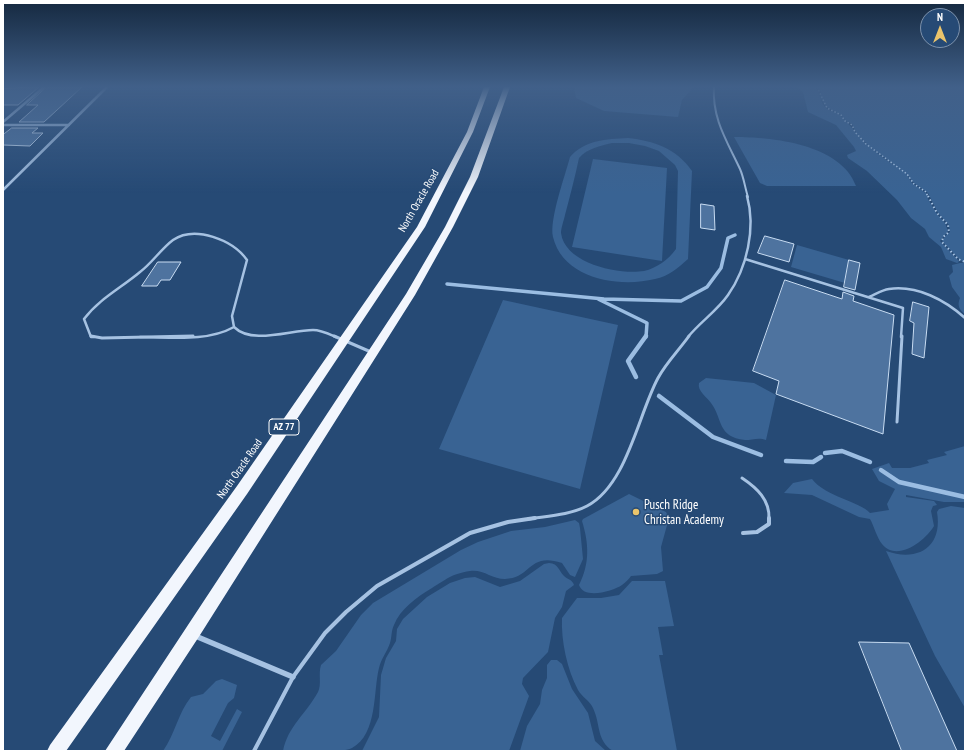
<!DOCTYPE html>
<style>
body{margin:0}
#map{position:relative;width:968px;height:754px;overflow:hidden;background:#264a75;font-family:"PT Sans Narrow",sans-serif}
canvas{display:block}
.frame{position:absolute;inset:0;border:4px solid #fff;pointer-events:none}
.north{position:absolute;left:920px;top:8px;width:40px;height:40px;box-sizing:border-box;background:#264a75;border:1px solid #7d92ac;border-radius:50%;rotate:0deg;font-size:11px;font-weight:700;line-height:16px;text-align:center;color:#fff}
.north::after{content:'';display:block;margin:auto;width:14px;height:18px;background:#eac46b;clip-path:polygon(50% 0,100% 100%,50% 72%,0 100%)}
</style>
<div id="map">
<canvas width="968" height="754"></canvas>
<div class="frame"></div>
<div class="north">N</div>
</div>
<script>
const ctx = document.querySelector('canvas').getContext('2d');
ctx.lineJoin = 'round';
function fillPath(path, color) {
  ctx.fillStyle = color;
  ctx.fill(path, 'evenodd');
}
function stroke(path, color, width, dash) {
  ctx.strokeStyle = color;
  ctx.lineWidth = width;
  ctx.lineCap = dash ? 'butt' : 'round';
  ctx.setLineDash(dash || []);
  ctx.stroke(path);
}
function label(font, color, halo, rows, align = 'center') {
  ctx.font = font + ' "PT Sans Narrow",sans-serif';
  ctx.lineWidth = 3;
  ctx.setLineDash([]);
  ctx.textBaseline = 'middle';
  ctx.strokeStyle = halo;
  ctx.fillStyle = color;
  for (const [text, x, y, turn = 0] of rows) {
    ctx.save();
    ctx.translate(x, y);
    ctx.rotate((+turn || 0) * Math.PI / 180);
    ctx.textAlign = isNaN(turn) ? turn : align;
    if (halo) ctx.strokeText(text, 0, 0);
    ctx.fillText(text, 0, 0);
    ctx.restore();
  }
}
const green = new Path2D(`
 M574,87H694L682,100L678,117L604,111L576,98Z
 M797,87H816C820,94 820,100 825,107C829,112 837,111 841,116C859,135 870,150 894,165C898,167 900,170 904,172L865,143L856,132L852,124L846,121L841,115L825,106L820,97L821,93L818,87H965V262L960,260L942,241L947,234L950,232L949,225L938,213L928,193L914,183L905,172L912,183L927,194L928,199L937,214L945,223L948,231L940,241L958,260L959,262L957,263L946,259L941,247L929,237L925,229L911,218L897,200L867,171L848,158L847,155L856,151L854,147L836,125L808,112L803,92Z
 M734,137C772,137 841,144 856,186H767L760,183Z
 M628,138C654,141 676,148 692,171L688,259C678,268 669,276 655,279C619,288 563,279 553,237C549,220 565,176 570,157C585,140 606,139 628,138ZM612,143H629L645,146L659,151L675,165L678,171L676,249C668,260 657,268 644,271C619,275 565,264 561,233C561,228 564,220 565,215C570,196 575,177 579,158C588,148 600,146 612,143Z
 M593,159L667,168L662,261L572,247Z
 M797,245L849,260L845,283L791,267Z
 M960,263H965V314C959,310 957,305 960,298L952,287L949,276L953,272L952,265Z
 M503,300L618,325L580,489L439,449Z
 M706,378L754,383L776,395L766,440C759,437 752,440 745,440C717,437 723,419 711,403C707,397 697,391 699,383Z
 M965,446V502H944L906,495V497L934,501L937,505L933,506L931,511L934,526C926,540 897,563 882,544C877,538 874,526 870,519L859,517L812,495L784,493L793,483L812,479C826,497 859,501 870,513L889,510L887,504L895,489L879,481L872,469L889,463L892,468H910L929,463L927,460L947,455L944,452Z
 M629,494L666,512L669,518L661,547L663,571L657,574L631,576C629,579 626,582 622,585C613,591 584,600 579,585C590,563 589,544 582,521L583,519Z
 M951,506L965,508V708L935,656L886,551C917,562 943,548 937,512L939,509Z
 M575,520L579,523L580,528L583,559L575,577L570,575L562,563C528,552 532,578 505,579C492,579 483,569 470,571C451,574 447,579 432,588C417,597 400,609 394,625C391,631 392,637 390,643C387,652 381,659 379,668C373,691 378,734 352,748C341,754 298,751 283,751C288,726 306,714 318,692C322,684 318,674 321,665L336,651L361,615L373,603L461,550L478,542L511,531L545,527Z
 M549,563C559,564 558,570 564,576C568,580 572,579 574,585L566,591L562,607L555,618L548,652L523,678L522,684L529,696L509,751H362L379,717L381,675L386,658L396,641L397,629L403,619L427,597L450,583L465,578L475,577L500,587L520,581L544,564Z
 M632,581H665L674,626L658,627L663,655H659L677,751H613C596,740 601,725 593,708C590,701 582,697 578,690C567,669 561,641 562,618L577,598H601L619,595Z
 M551,660H557L562,664L572,689L588,713L595,741L606,751H520L527,726L540,704L542,690L547,678V665Z
 M222,679L237,685L234,698L228,703L211,736L220,741L237,709L242,712L222,751H163C175,734 178,713 191,697L203,694L216,681Z`);
const streamFar1 = new Path2D(`
 M447,284L604,299L681,301L707,287L721,268L728,238L735,235
 M598,299L647,323L646,337`);
const stream = new Path2D(`
 M636,377L628,361L646,336
 M659,396L713,437L761,455
 M825,453L842,451L870,462
 M786,461L813,462L821,457
 M881,470L899,482L965,497`);
const building = new Path2D(`
 M30,87H39L18,105H3V89Z
 M47,87H82L44,122H19L38,105H27Z
 M12,128H38L32,133H43L30,146L3,145V135Z
 M701,204L714,206L715,230L701,228Z
 M765,236L794,244L789,262L758,253Z
 M849,260L860,263L855,290L844,287Z
 M158,262H181L170,280H161L157,286H142Z
 M785,280L842,299L843,292L854,296L853,301L894,315L883,434L776,394L779,381L753,371Z
 M913,302L929,307L924,358L912,354L914,323L910,321Z
 M859,642L909,643L957,751H902Z`);
const pathFar1 = new Path2D(`
 M817,87L827,108L841,115L845,121L852,125L855,132L866,144L907,174L914,184L926,192L928,197`);
const path = new Path2D(`
 M928,196L937,213L948,225L949,232L943,237L942,242L958,259L965,262`);
const serviceFar3 = new Path2D(`
 M714,87C712,119 727,141 740,169C744,178 745,188 748,197`);
const serviceFar2 = new Path2D(`
 M745,259L903,308L901,337
 M869,297C876,294 882,290 889,289C917,285 945,300 965,318
 M234,327C252,345 290,330 313,330C321,330 329,334 336,337
 M94,337H91L84,319C99,299 121,288 140,272C152,263 161,249 173,240C195,225 233,240 247,260L232,316L234,327
 M140,337C171,337 207,342 234,327
 M688,337C700,322 717,311 728,295C747,268 756,228 747,196`);
const serviceFar1 = new Path2D(`
 M91,336L102,338L193,336
 M334,336L371,352
 M897,422L902,336
 M742,478C757,488 770,500 769,519
 M528,519C547,516 570,515 587,506C627,485 638,415 658,378C666,363 679,350 689,336`);
const service = new Path2D(`
 M743,533L757,532L769,524V518
 M254,751L293,677L325,633L346,612L377,586L470,533L508,522L535,518`);
const minorFar1 = new Path2D(`
 M3,122L44,87
 M3,125H69
 M3,190L107,87`);
const minor = new Path2D(`
 M193,635L293,677`);
const trunk = new Path2D(`
 M484,87H490L473,132L425,227L247,494L66,751H47L50,745L237,486L417,227L467,132Z
 M504,87H510L478,177L453,227L415,295L200,635L124,751H105L406,294L445,227L470,177Z`);
const markers = [
 [636,512,4,"#eac46b"]
];
const shields = [
 [284,427,30]
];
const shieldNames = [
 ["AZ 77",284,427]
];
const streetNames = [
 ["North Oracle Road",419,201,-60],
 ["North Oracle Road",240,469,-55]
];
const nearPoinames = [
 ["Pusch Ridge",644,505],
 ["Christan Academy",644,520]
];
fillPath(green, '#396393');
stroke(streamFar1, '#9bbde2', 3.5);
stroke(stream, '#9bbde2', 4.5);
fillPath(building, '#4e739f');
stroke(building, '#c8dcf2', 1);
stroke(pathFar1, '#a6c2e2', 1.5, [1.5, 2]);
stroke(path, '#a6c2e2', 2, [1.5, 2.5]);
stroke(serviceFar3, '#a6c2e2', 2);
stroke(serviceFar2, '#a6c2e2', 2.5);
stroke(serviceFar1, '#a6c2e2', 3);
stroke(service, '#a6c2e2', 4);
stroke(minorFar1, '#a6c2e2', 2.5);
stroke(minor, '#a6c2e2', 5.5);
fillPath(trunk, '#f2f6fd');
const sky = ctx.createLinearGradient(0, 0, 0, 193);
sky.addColorStop(0, '#152940');
sky.addColorStop(0.45, '#416089');
sky.addColorStop(1, '#41608900');
ctx.fillStyle = sky;
ctx.fillRect(0, 0, 968, 193);
for (const [x, y, r, color] of markers) {
  const dot = new Path2D();
  dot.arc(x, y, r, 0, 2 * Math.PI);
  ctx.fillStyle = color;
  ctx.fill(dot);
  stroke(dot, '#264a75', 1.5);
}
for (const [x, y, w] of shields) {
  const box = new Path2D();
  box.roundRect(x - w / 2, y - 8, w, 16, 3);
  ctx.fillStyle = '#264a75';
  ctx.fill(box);
  stroke(box, '#fff', 1);
}
label('bold 10px', '#fff', null, shieldNames);
label('11px', '#fff', '#264a75', streetNames);
label('13px', '#fff', '#264a75', nearPoinames, 'left');
</script>
